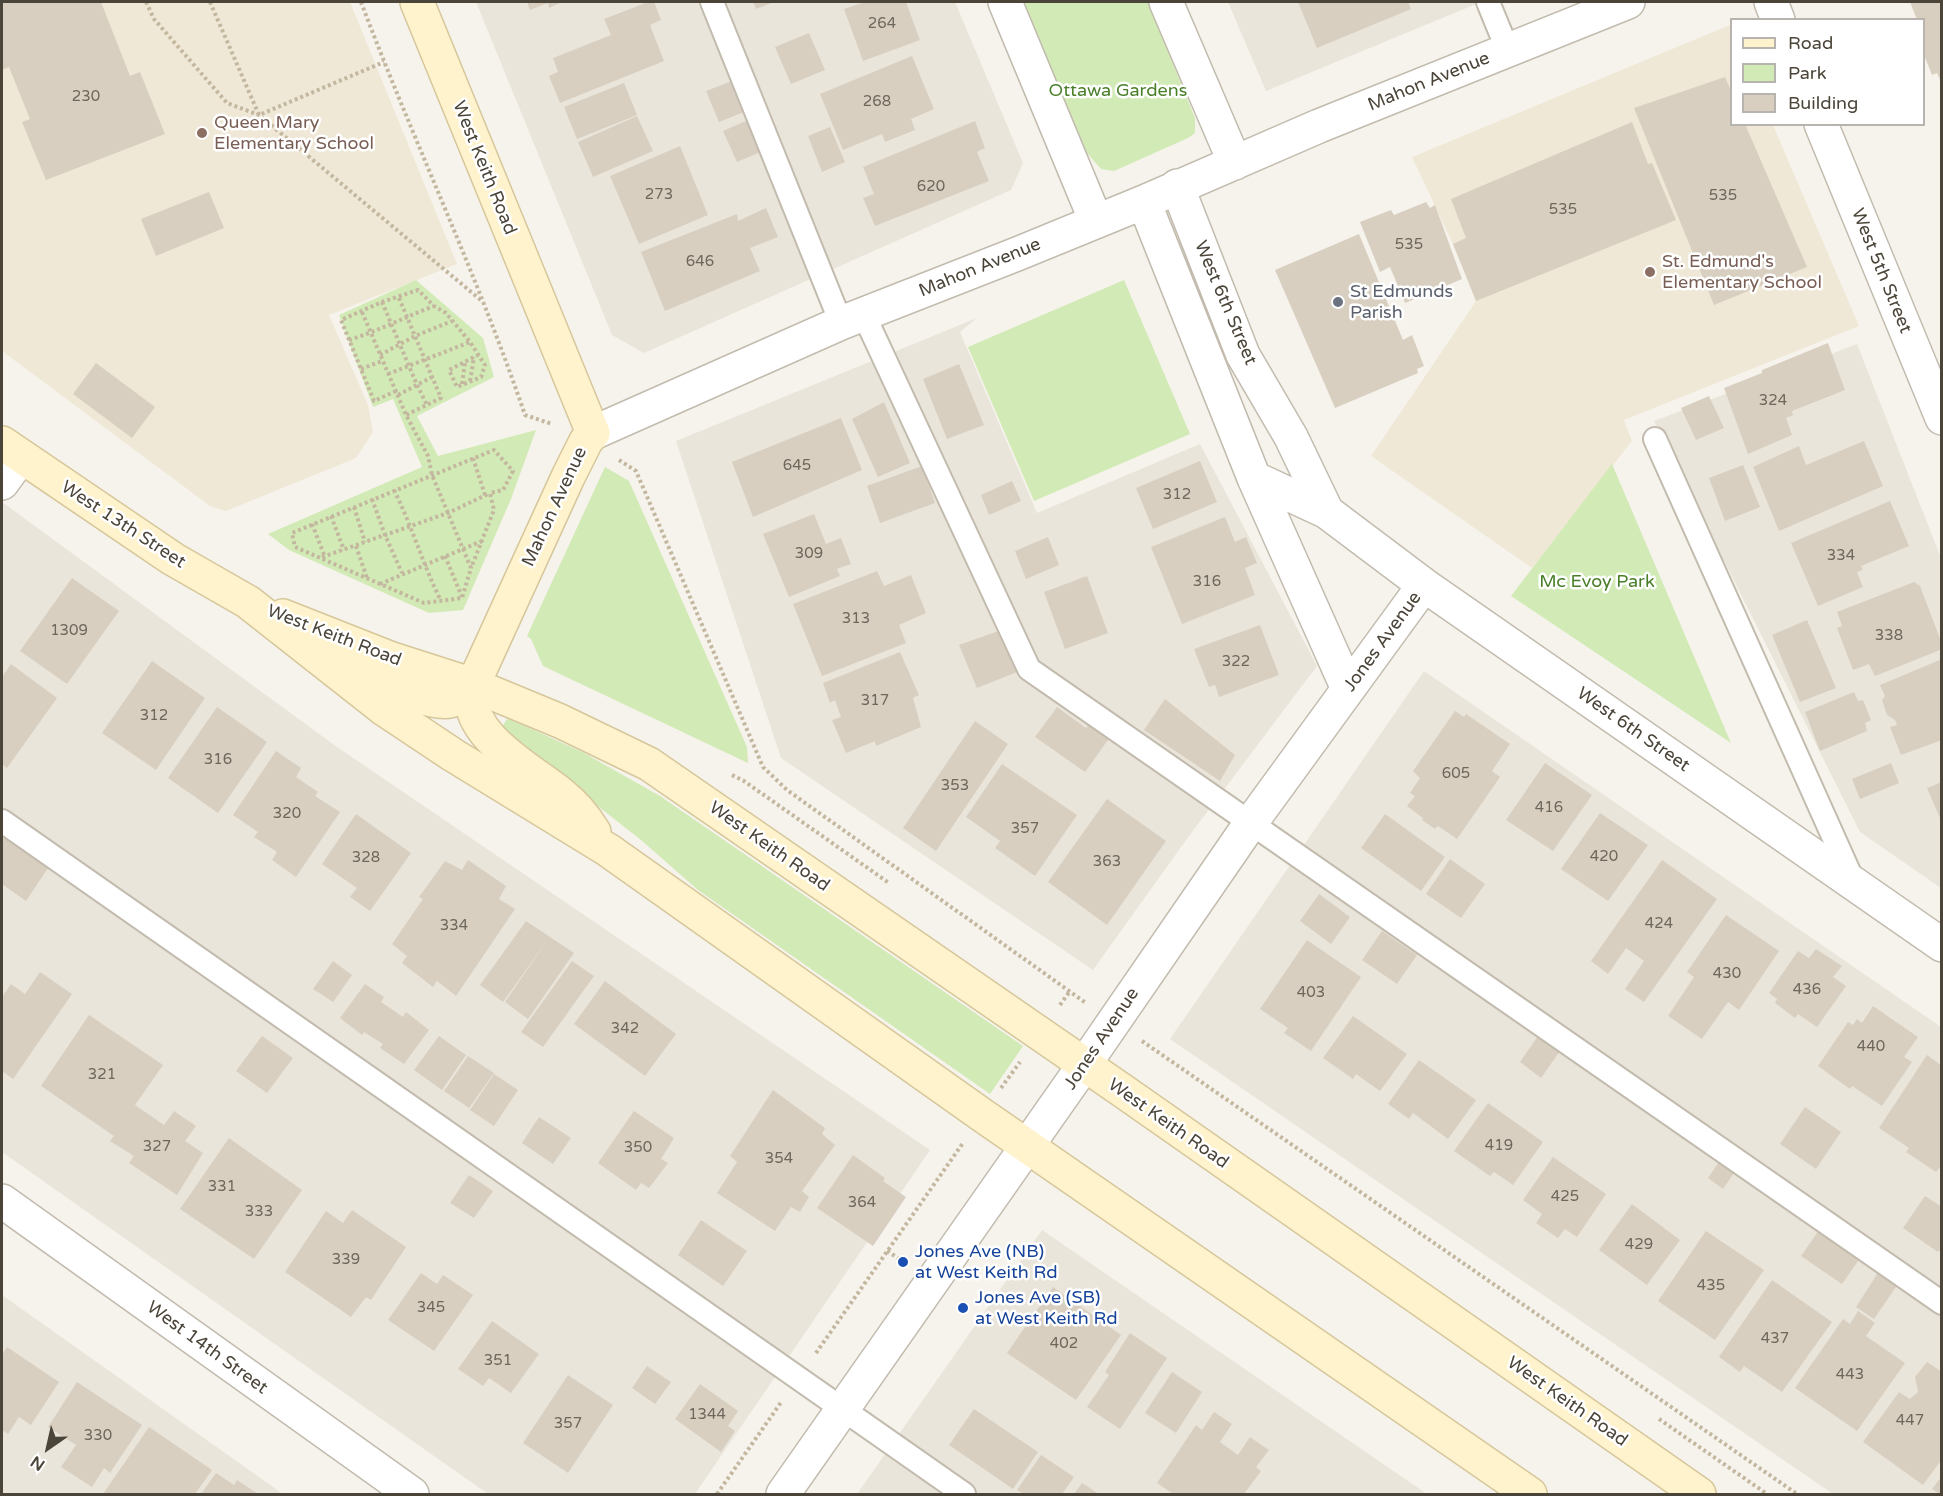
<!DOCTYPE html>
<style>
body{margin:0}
#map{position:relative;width:1943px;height:1496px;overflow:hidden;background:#f6f3ec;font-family:"Varela Round",sans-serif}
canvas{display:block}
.frame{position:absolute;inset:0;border:3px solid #4b4439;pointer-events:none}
.legend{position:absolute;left:1730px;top:18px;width:195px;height:108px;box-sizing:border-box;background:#fff;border:2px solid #b7b4b0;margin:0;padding:8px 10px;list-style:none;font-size:18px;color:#4b4439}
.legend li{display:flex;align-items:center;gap:12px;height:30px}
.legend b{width:30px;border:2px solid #b7b4b0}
.north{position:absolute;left:18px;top:1418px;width:60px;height:60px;-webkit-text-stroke:4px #fff;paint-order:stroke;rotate:214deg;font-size:16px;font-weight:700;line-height:24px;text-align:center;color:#4b4439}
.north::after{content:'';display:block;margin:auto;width:21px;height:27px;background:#4b4439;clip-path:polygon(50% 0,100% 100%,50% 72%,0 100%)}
</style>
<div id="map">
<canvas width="1943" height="1496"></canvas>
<div class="frame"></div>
<ul class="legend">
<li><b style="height:8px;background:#fff3cd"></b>Road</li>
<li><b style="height:16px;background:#d2eab5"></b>Park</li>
<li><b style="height:16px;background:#d8cfc1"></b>Building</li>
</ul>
<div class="north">N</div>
</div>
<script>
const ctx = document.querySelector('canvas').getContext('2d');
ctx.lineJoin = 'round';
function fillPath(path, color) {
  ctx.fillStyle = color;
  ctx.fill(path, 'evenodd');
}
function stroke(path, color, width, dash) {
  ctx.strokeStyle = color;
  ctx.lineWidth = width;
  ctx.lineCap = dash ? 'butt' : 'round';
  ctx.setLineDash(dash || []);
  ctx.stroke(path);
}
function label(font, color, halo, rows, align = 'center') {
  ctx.font = font + ' "Varela Round",sans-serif';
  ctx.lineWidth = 5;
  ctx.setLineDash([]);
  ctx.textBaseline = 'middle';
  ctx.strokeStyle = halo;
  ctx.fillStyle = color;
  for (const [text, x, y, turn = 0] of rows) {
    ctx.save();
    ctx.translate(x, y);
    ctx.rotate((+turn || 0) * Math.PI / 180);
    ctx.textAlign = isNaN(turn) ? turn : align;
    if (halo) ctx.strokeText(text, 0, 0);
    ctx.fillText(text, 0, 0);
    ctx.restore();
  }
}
const residential = new Path2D(`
 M476,2H955L1023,163L1011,190L644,353L612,335Z
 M1228,2H1481L1266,91Z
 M977,318L960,332L1037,513L1200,444L1317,666L1189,836L1093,970L781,758L676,441Z
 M1857,344L1941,558V888L1860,832L1654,421Z
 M2,502L337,747L930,1150L695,1494H488L2,1152Z
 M1424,671L1941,1027V1494H1833L1170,1039Z
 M1042,1230L1427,1494H857Z
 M2,1295L283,1494H2Z`);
const education = new Path2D(`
 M2,2H350L457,264L329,315L368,405L373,432L356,458L226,511L210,506L2,351Z
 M1730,25L1732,124L1773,125L1859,326L1624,420L1632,441L1532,568L1371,456L1476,301L1453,244L1412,157Z`);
const green = new Path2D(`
 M1015,2H1148L1195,118V133L1188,138L1114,171L1101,169L1087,153L1080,156Z
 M416,280L483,338L494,377L417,416L438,456L536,430L511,499L463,610L429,613L289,550L268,534L422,467L393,399L373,407L339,315Z
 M1124,280L1190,434L1034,501L968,347Z
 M1612,464L1731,743L1511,596Z
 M605,467L629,481L747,747L748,763L543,666L531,639L527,636Z
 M507,719L512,720L584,753L660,796L1023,1046L990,1094L698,890L641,840L502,731V727Z`);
const building = new Path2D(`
 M2,2H101L130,76L140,72L165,134L46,180L22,122L30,119L9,67L2,70Z
 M527,2H562L549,8L548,3L530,10Z
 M648,2H654L661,20L650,25L664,61L560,103L549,76L558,72L553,58L611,35L604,19Z
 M753,2H774L756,9Z
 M865,2H906L920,40L863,61L844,9Z
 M1298,2H1408L1411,9L1317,48Z
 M1910,2H1942V84L1937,73L1932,75L1924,55V20H1917Z
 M809,33L825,70L791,84L775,47Z
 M912,56L934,109L911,119L915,130L885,142L882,134L843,150L820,94Z
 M1725,77L1732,93V124H1745L1807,267L1714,305L1634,108Z
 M737,79L749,110L719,122L706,91Z
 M624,83L637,115L577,139L564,107Z
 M637,116L653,151L593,177L578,142Z
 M755,117L768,149L737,162L723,131Z
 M975,121L985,148L977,152L989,181L875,226L863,198L874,194L863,167Z
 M1632,122L1648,164L1652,163L1676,220L1476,301L1453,244L1466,238L1451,199Z
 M830,127L845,162L822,172L808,136Z
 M680,146L708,215L639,244L610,176Z
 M209,192L224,228L156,256L141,219Z
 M1426,202L1430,208L1435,205L1462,279L1405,303L1390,267L1380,272L1360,222L1391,210L1394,215Z
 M766,208L778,237L750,248L760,271L665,311L641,252L737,214L738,221Z
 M1359,234L1403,340L1412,335L1424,366L1417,369L1418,373L1335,408L1275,270Z
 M1828,343L1845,390L1792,411L1793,415L1786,418L1792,435L1748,454L1724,388L1762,373V370Z
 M96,363L155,407L132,438L73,394Z
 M959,364L984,425L947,439L923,379Z
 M1709,396L1724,428L1696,440L1681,408Z
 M884,402L910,463L878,477L852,419Z
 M841,418L862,470L753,517L732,462Z
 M1864,441L1883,486L1779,531L1753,467L1799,446L1806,465Z
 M1200,461L1217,502L1153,529L1136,488Z
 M1743,465L1760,507L1725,521L1709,478Z
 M922,466L935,503L880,523L867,486Z
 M1012,481L1021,501L989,515L981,495Z
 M1890,501L1909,546L1861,566L1863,570L1857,572L1863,587L1818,606L1791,543Z
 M814,514L826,544L841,538L851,564L837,569L840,576L789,597L763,534Z
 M1225,517L1235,542L1246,537L1257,563L1245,568L1255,595L1182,624L1151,547Z
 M1048,537L1059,565L1026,579L1015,551Z
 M877,571L884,586L911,575L926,613L899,625L906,643L822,676L793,604Z
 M1087,576L1108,633L1065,649L1044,592Z
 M72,578L119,611L67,684L20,651Z
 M1914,582L1920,586L1942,644L1940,650L1875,676L1869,664L1853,670L1837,628L1842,626L1837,612Z
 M1807,620L1836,688L1800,702L1772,635Z
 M1260,625L1279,675L1219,697L1215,685L1209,687L1194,649Z
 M1001,630L1017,672L977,688L959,645Z
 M900,652L919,695L913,698L921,727L876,746L875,741L846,753L832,720L841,717L835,700L830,703L823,683Z
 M1942,659V740L1901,755L1890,727L1897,725L1895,720L1887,715L1882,700L1885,696L1880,685Z
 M152,661L205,698L156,770L102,733Z
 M11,664L57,698L7,768L2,764V677Z
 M1854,692L1858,701L1863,700L1871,720L1865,723L1867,731L1820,751L1805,712Z
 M1165,699L1235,755L1220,781L1144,730Z
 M217,707L267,742L218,813L168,778Z
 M1057,707L1086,728L1090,723L1110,737L1085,772L1035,737Z
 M1455,711L1464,717L1466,714L1510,744L1492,771L1500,777L1457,839L1438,826L1435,829L1422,820L1423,818L1407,806L1415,796L1410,793L1420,778L1413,771Z
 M975,721L1008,744L936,851L903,828Z
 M276,751L301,768L296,777L318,792L315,796L340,812L296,877L272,860L277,852L254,837L258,832L233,815Z
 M1545,763L1592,795L1553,851L1506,820Z
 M1891,763L1899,783L1860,799L1852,779Z
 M1002,764L1077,815L1035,876L995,848L1000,841L966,817Z
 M1942,782V817L1940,818L1927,788Z
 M1107,799L1166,841L1107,925L1048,882Z
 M1600,813L1648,845L1608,901L1561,869Z
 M356,814L411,853L370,911L350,897L357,888L322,864Z
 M1385,814L1445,857L1421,891L1361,848Z
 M2,836L48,868L26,901L2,884Z
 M1450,859L1485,884L1461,918L1426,894Z
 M468,860L506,886L499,899L515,909L456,996L437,981L433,987L402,963L407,956L392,944L423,899L419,897L445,861L462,870Z
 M1662,860L1717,899L1644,1002L1625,989L1644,961L1626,948L1608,974L1591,961Z
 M1319,894L1350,917L1331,944L1300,921Z
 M1726,915L1779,951L1739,1010L1728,1002L1702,1039L1668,1016L1694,977L1687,972Z
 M526,921L574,953L528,1019L505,1002L548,939L503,1002L480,985Z
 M1382,931L1417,955L1397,984L1362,960Z
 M1307,940L1361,977L1311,1051L1284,1033L1288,1028L1260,1009Z
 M1816,949L1842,966L1833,977L1846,986L1817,1027L1798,1014L1795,1018L1775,1003L1777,999L1769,993L1798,951L1809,958Z
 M333,961L352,975L333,1002L313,989Z
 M572,961L594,976L543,1047L521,1032Z
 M40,972L72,994L13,1079L2,1071V997L11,984L25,994Z
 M605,981L676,1034L645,1076L574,1024Z
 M365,984L384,997L381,1002L403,1017L406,1012L429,1030L404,1064L380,1048L383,1044L364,1032L362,1035L340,1018Z
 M1873,1006L1918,1037L1904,1057L1912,1062L1882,1106L1852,1086L1850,1089L1818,1066L1848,1022L1853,1025L1857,1019L1862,1023Z
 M89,1015L163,1065L135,1105L164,1125L174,1111L196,1126L185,1141L203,1153L177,1195L129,1163L134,1156L110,1141L114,1136L41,1086Z
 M1353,1016L1407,1054L1380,1091L1356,1074L1353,1079L1323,1058Z
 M262,1036L293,1058L267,1093L236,1071Z
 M439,1036L466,1055L442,1090L414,1070Z
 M1538,1036L1560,1051L1541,1078L1520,1062Z
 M1927,1055L1942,1066V1165L1936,1172L1906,1152L1909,1148L1879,1128Z
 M468,1056L494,1073L469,1108L444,1091Z
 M1419,1060L1476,1100L1448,1139L1413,1113L1409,1119L1388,1104Z
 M494,1074L518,1090L494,1126L470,1110Z
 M773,1090L825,1128L822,1134L835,1145L802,1191L809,1197L800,1212L791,1207L775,1231L717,1193L737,1162L730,1156Z
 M1488,1103L1543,1142L1513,1185L1494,1172L1490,1176L1454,1151Z
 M1805,1107L1841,1132L1816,1169L1780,1144Z
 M634,1111L674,1138L661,1159L668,1163L649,1188L641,1183L636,1190L598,1163Z
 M539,1117L571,1138L553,1164L522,1143Z
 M229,1138L302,1190L254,1259L180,1209Z
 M853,1155L885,1178L883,1181L906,1197L873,1246L817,1208Z
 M1723,1156L1738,1167L1723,1189L1708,1178Z
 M1553,1157L1606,1194L1577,1237L1565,1229L1558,1238L1536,1223L1542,1214L1523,1200Z
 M469,1175L493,1191L474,1218L450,1203Z
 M1925,1196L1942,1207V1247L1938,1252L1903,1228Z
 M1632,1204L1680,1240L1647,1285L1599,1250Z
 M352,1210L406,1247L371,1300L366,1297L351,1317L285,1272L326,1211L343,1223Z
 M701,1220L747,1251L723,1286L678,1255Z
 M1824,1223L1865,1251L1842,1284L1801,1256Z
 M1706,1231L1764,1270L1715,1340L1658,1301Z
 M1881,1268L1900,1281L1874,1319L1856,1307Z
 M421,1273L437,1284L443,1275L473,1295L434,1351L388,1320Z
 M1772,1280L1832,1322L1782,1392L1744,1366L1740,1372L1719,1357Z
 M1053,1287L1121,1335L1076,1400L1007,1353Z
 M1858,1311L1875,1323L1866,1336L1905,1363L1857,1431L1795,1388L1843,1319L1850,1324Z
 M492,1321L539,1354L511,1393L489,1378L483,1386L458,1369Z
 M1130,1333L1167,1358L1120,1429L1087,1407L1109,1375L1105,1372Z
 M7,1347L59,1382L31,1425L19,1417L8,1434L2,1430V1355Z
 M1927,1362L1942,1372V1459L1923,1485L1863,1442L1899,1392L1910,1399L1918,1392L1915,1377Z
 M647,1366L671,1382L655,1404L632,1388Z
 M1172,1372L1202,1392L1176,1433L1145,1413Z
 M568,1375L613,1405L568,1473L523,1443Z
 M77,1382L142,1425L110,1473L104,1468L92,1487L61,1467L76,1445L48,1427Z
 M700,1384L738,1411L728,1426L735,1431L721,1452L675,1419Z
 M974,1409L1038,1452L1013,1489L949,1445Z
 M1214,1412L1232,1424L1220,1442L1238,1455L1250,1437L1269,1450L1256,1467L1261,1471L1244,1494H1173L1157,1483L1196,1425L1202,1430Z
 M149,1427L212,1470L195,1494H103Z
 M1041,1455L1074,1477L1062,1494H1024L1017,1490Z
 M216,1473L234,1485L237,1480L258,1494H201Z
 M1942,1476V1494H1940L1932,1489Z
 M1082,1483L1099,1494H1074Z`);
const path = new Path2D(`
 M146,2L154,19L227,103L259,115L482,301
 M210,2L259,115L384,62
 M361,2C413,140 477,274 525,415L552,424
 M399,298L441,398L406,415
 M382,302L417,385L427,405
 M362,312L406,415L428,456L432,475L471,568L462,598L424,603L295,547L292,533L494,450L513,471L503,490L490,493L494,510L471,568
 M349,340C378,331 405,317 434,306
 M380,355L415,336L452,321
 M361,369L382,361
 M388,374L470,342
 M470,381L474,357
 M462,384L465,362
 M396,391L374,401L341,320L382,302L418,290L434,306L446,313L470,342L485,365L481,377L457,387L449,370L478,355
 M398,395L432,377
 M473,458L485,495
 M619,460L636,471L763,767L787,790L1086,1003
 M394,490C412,526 423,565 441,601
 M372,499L385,535L402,573
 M354,507L365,542
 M331,516L344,550
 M312,524L325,557
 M356,546L367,578
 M445,556L462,597
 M322,557L448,513L490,493
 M380,584L482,541
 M732,775L744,781L889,883
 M1060,1005L1070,991
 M1142,1041L1797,1494
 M1001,1088L1020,1062
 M887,1251L903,1261
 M816,1353L963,1143
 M1659,1419L1767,1494
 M717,1494L782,1401`);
const lane = new Path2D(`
 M712,2L841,323
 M1488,2L1508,51
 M864,315L1029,669L1942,1303
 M1655,439L1854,883
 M2,821L964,1494`);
const street = new Path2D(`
 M1005,2L1096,221
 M1166,2L1235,163
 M1771,2L1778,20
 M1821,124L1942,418
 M1177,186L1243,355L1291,437L1327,512
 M1144,202L1254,478L1348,689
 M593,433L841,323L1017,254L1144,202L1319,126L1628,2
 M1254,478L1327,512L1424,585L1942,945
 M2,483L21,457
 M2,1201L412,1494
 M783,1494L1084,1065L1250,824L1424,585`);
const secondary = new Path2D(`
 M417,2L593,433L586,441L568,477L473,685C460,733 530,769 561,794C575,805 585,817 594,832
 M2,443L173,559L248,602L384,709L453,755L608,850L982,1115L1530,1494
 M283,616L392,659L473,685L560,721L649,764L1123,1091L1699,1494
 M351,669C373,678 428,706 450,701C459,699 466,692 473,685`);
const markers = [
 [202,133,6,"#8d6e63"],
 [1650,272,6,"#8d6e63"],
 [1338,302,6,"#6b7280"],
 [903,1262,6,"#1a4fb4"],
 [963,1308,6,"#1a4fb4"]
];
const numberNames = [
 ["264",882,24],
 ["230",86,97],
 ["268",877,102],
 ["620",931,187],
 ["273",659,195],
 ["535",1723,196],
 ["535",1563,210],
 ["535",1409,245],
 ["646",700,262],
 ["324",1773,401],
 ["645",797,466],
 ["312",1177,495],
 ["309",809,554],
 ["334",1841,556],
 ["316",1207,582],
 ["313",856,619],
 ["1309",69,631],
 ["338",1889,636],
 ["322",1236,662],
 ["317",875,701],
 ["312",154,716],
 ["316",218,760],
 ["605",1456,774],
 ["353",955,786],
 ["416",1549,808],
 ["320",287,814],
 ["357",1025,829],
 ["420",1604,857],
 ["328",366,858],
 ["363",1107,862],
 ["424",1659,924],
 ["334",454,926],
 ["430",1727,974],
 ["436",1807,990],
 ["403",1311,993],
 ["342",625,1029],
 ["440",1871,1047],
 ["321",102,1075],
 ["419",1499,1146],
 ["327",157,1147],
 ["350",638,1148],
 ["354",779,1159],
 ["331",222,1187],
 ["425",1565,1197],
 ["364",862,1203],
 ["333",259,1212],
 ["429",1639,1245],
 ["339",346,1260],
 ["435",1711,1286],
 ["345",431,1308],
 ["437",1775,1339],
 ["402",1064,1344],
 ["351",498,1361],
 ["443",1850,1375],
 ["1344",707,1415],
 ["447",1910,1421],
 ["357",568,1424],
 ["330",98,1436]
];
const streetNames = [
 ["Mahon Avenue",1429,82,-22],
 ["West Keith Road",484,168,68],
 ["Mahon Avenue",980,268,-22],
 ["West 5th Street",1881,271,68],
 ["West 6th Street",1225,303,67],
 ["Mahon Avenue",555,507,-65],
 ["West 13th Street",123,525,33],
 ["West Keith Road",334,636,21],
 ["Jones Avenue",1383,642,-54],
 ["West 6th Street",1633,730,35],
 ["West Keith Road",769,847,35],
 ["Jones Avenue",1102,1039,-56],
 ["West Keith Road",1168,1124,35],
 ["West 14th Street",207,1348,36],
 ["West Keith Road",1567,1402,35]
];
const parkNames = [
 ["Ottawa Gardens",1118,91],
 ["Mc Evoy Park",1597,582]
];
const educationNames = [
 ["Queen Mary",214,123],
 ["Elementary School",214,144],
 ["St. Edmund's",1662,262],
 ["Elementary School",1662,283]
];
const worshipNames = [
 ["St Edmunds",1350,292],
 ["Parish",1350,313]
];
const transitNames = [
 ["Jones Ave (NB)",915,1252],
 ["at West Keith Rd",915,1273],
 ["Jones Ave (SB)",975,1298],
 ["at West Keith Rd",975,1319]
];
fillPath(residential, '#eae5da');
fillPath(education, '#efe8d6');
fillPath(green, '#d2eab5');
fillPath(building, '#d8cfc1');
stroke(lane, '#c2bbae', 26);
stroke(street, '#c2bbae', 36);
stroke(secondary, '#d6c79b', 36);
stroke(path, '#c4b79f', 4, [3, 3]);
stroke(lane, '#fff', 22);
stroke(street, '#fff', 33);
stroke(secondary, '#fff3cd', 33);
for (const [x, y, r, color] of markers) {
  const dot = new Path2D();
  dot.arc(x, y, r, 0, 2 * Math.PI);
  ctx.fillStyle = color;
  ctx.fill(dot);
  stroke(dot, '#fff', 2);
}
label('15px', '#6e675b', null, numberNames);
label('18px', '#4b4439', '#fff', streetNames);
label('18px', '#4a7f2a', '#fff', parkNames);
label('18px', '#785e54', '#fff', educationNames, 'left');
label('18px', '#5b616d', '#fff', worshipNames, 'left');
label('18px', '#164399', '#fff', transitNames, 'left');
</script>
